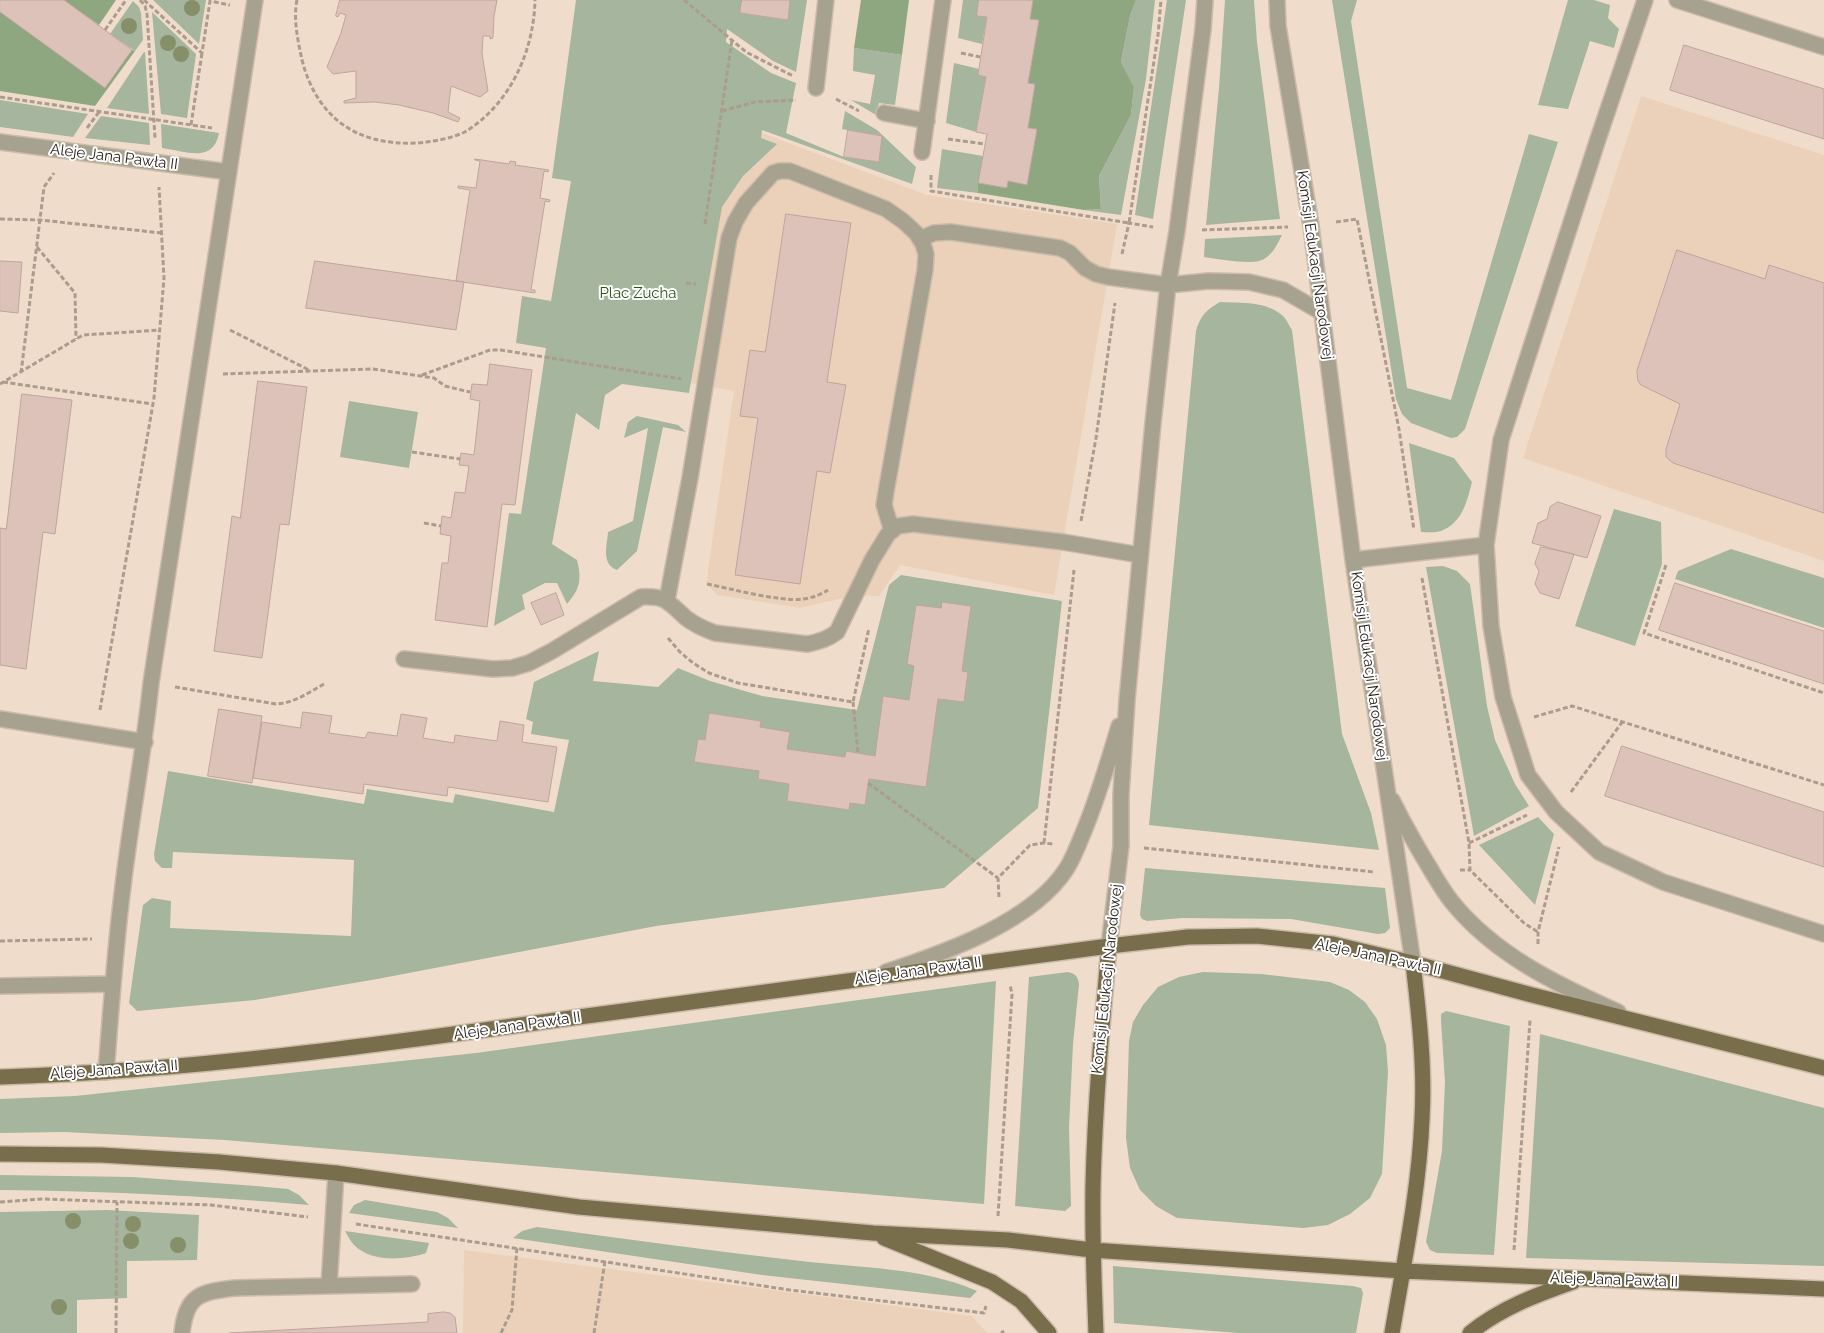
<!DOCTYPE html>
<meta charset="utf-8">
<style>
body{margin:0}
canvas{display:block;background:#f0dcca}
</style>
<canvas width="1824" height="1333"></canvas>
<script>
const ctx = document.querySelector('canvas').getContext('2d');
ctx.lineJoin = 'round';
function fillPath(path, color) {
  ctx.fillStyle = color;
  ctx.fill(path, 'evenodd');
}
function stroke(path, color, width, dash) {
  ctx.strokeStyle = color;
  ctx.lineWidth = width;
  ctx.lineCap = dash ? 'butt' : 'round';
  ctx.setLineDash(dash || []);
  ctx.stroke(path);
}
function label(font, color, halo, rows, align = 'center') {
  ctx.font = font + ' Raleway,sans-serif';
  ctx.lineWidth = 4;
  ctx.setLineDash([]);
  ctx.textBaseline = 'middle';
  ctx.strokeStyle = halo;
  ctx.fillStyle = color;
  for (const [text, x, y, turn = 0] of rows) {
    ctx.save();
    ctx.translate(x, y);
    ctx.rotate((+turn || 0) * Math.PI / 180);
    ctx.textAlign = isNaN(turn) ? turn : align;
    if (halo) ctx.strokeText(text, 0, 0);
    ctx.fillText(text, 0, 0);
    ctx.restore();
  }
}
const built = new Path2D(`
 M1641,96L1824,155V561L1523,458Z
 M725,119L927,195L1117,224L1054,595L900,565L879,596L856,595L800,608L717,595L707,584L708,570L734,391L689,383Z
 M464,1250L972,1316L987,1333H463Z`);
const green = new Path2D(`
 M153,0H206L199,44Z
 M576,0H742L741,13L787,20L790,0H807L796,72L773,61L727,29L726,42L771,73L796,83L786,133L844,157L879,162L882,136L842,129L845,111L877,130L916,167L912,184L762,130L761,138L777,144L743,176L722,207L689,393L622,384L605,395L599,430L576,413L552,544L577,560C582,580 580,589 567,604L557,583H545L522,595L525,609L494,626L509,513L521,514L546,348L516,343L522,296L551,301L571,181L552,178Z
 M963,0H979L977,15L987,17L982,44L958,38Z
 M1136,0H1155L1146,79L1121,215L1084,210L1101,209L1099,176L1131,115L1134,87L1121,62L1130,16Z
 M1167,0H1186L1153,219L1135,215Z
 M1225,0H1254L1257,42L1280,219L1206,225L1219,88Z
 M1332,0H1357L1351,21L1407,388L1451,400L1529,134L1558,142L1465,429L1457,437L1451,438L1411,423L1402,414L1396,399Z
 M1568,0H1594L1610,5L1608,18L1619,29L1614,48L1590,41L1568,109L1538,105Z
 M133,1L139,7L141,13L143,40L135,51L110,34Z
 M152,12L196,54L187,118L161,114Z
 M854,48L902,55L895,105L879,103L876,115L851,100L870,104L875,75L853,71Z
 M145,52L149,114L107,108L144,52Z
 M954,63L979,69L978,75L986,77L976,132L946,123Z
 M0,100L88,114L73,137L0,127Z
 M101,116L149,123L150,145L85,138Z
 M161,124L219,133C213,164 186,151 162,148Z
 M942,149L983,156L978,193L937,188Z
 M1282,235C1277,245 1271,258 1259,261C1246,264 1217,259 1204,257L1205,239Z
 M1220,302C1241,303 1267,301 1283,316C1287,320 1289,326 1292,330L1342,734L1371,813L1379,850L1149,825L1196,331C1200,316 1207,309 1220,302Z
 M349,401L418,412L409,468L340,457Z
 M637,416L678,425L686,432L663,427L637,551L617,570C601,564 607,546 608,532L633,521L648,428L624,438L628,422Z
 M1409,443L1454,458L1472,482C1467,502 1462,523 1441,531C1435,533 1427,532 1421,532Z
 M1614,509L1661,522L1662,564L1635,646L1575,626Z
 M1731,549L1824,578V628L1675,579L1678,571Z
 M1443,566L1457,571L1470,584L1487,706L1495,740L1515,784L1529,806L1474,836L1426,567Z
 M901,575L1062,601L1038,808L944,888L656,926L377,979L255,1000L137,1011L129,1003L143,905L152,898L171,901L170,928L351,936L354,860L173,852L172,868H162L155,861L154,854L168,771L364,804L367,789L453,803L455,794L554,812L569,740L531,734L533,722L526,719L534,682L599,651L593,681L658,687L678,668L710,681L762,696L857,710L889,585Z
 M1538,817L1554,834L1535,905L1479,845Z
 M1145,868L1385,888L1390,928L1385,933L1378,934L1291,919L1182,918L1147,921L1142,919L1140,915Z
 M1068,972C1075,974 1078,976 1079,984L1073,1044L1069,1127L1071,1206L1065,1211L1015,1206L1029,977Z
 M1203,972L1261,974L1330,982L1349,990L1365,1002L1377,1019L1386,1045L1388,1072L1382,1174L1370,1198L1350,1214L1328,1225L1303,1228L1177,1218L1156,1206L1140,1190L1130,1168L1126,1138L1129,1041L1133,1022L1143,1005L1158,987L1179,977Z
 M996,981L984,1204L225,1140L64,1132L0,1133V1099L75,1096L476,1053Z
 M1446,1011L1510,1026L1494,1255L1437,1253L1430,1250L1426,1242L1442,1151L1445,1082L1441,1021V1014Z
 M1540,1034L1824,1108V1266L1526,1258Z
 M0,1175L132,1177L256,1186L288,1189L299,1195L309,1205C206,1196 104,1191 0,1190Z
 M365,1200L437,1212L448,1218L458,1228L349,1213L354,1205Z
 M107,1210L199,1215L197,1260L127,1261V1298L77,1300V1333H0V1212Z
 M537,1227C625,1239 713,1251 801,1261C859,1268 923,1267 977,1291L970,1298L762,1275L513,1238L522,1231Z
 M345,1231L429,1243L426,1253C405,1260 372,1263 354,1245C350,1241 348,1236 345,1231Z
 M1113,1266L1353,1286L1361,1288L1363,1293L1356,1333H1238L1114,1323Z`);
const forest = new Path2D(`
 M64,0H116L99,25Z
 M861,0H909L902,55L854,48Z
 M1033,0H1136L1130,16L1121,62L1134,87L1131,115L1099,176L1101,209L1084,210L978,193V183L1006,188L1008,181L1027,184L1037,130L1028,128L1035,84L1028,83L1039,21L1030,19Z
 M0,12L105,88L132,50L135,51L95,106L0,91Z`);
const building = new Path2D(`
 M0,0H64L132,50L105,88L0,12Z
 M340,0H497L494,16L493,38L490,39V36H483L482,53L488,91L480,97L451,86L448,112L460,118L458,122L433,113L399,105L375,102L344,103V101L356,98V71L333,74L327,67L341,33L346,15L340,13L338,17L336,16Z
 M742,0H790L788,20L740,13Z
 M979,0H1033L1030,19L1039,20L1028,83L1035,84L1028,128L1037,129L1027,185L1008,181L1007,188L978,183L987,134L976,132L986,77L978,75L987,17L977,16Z
 M1684,45L1824,89V139L1670,90Z
 M848,130L882,136L879,162L844,157Z
 M475,159L509,164L510,161L516,162L515,165L549,170L548,172L544,171L540,198L550,200L549,202L545,201L531,290H535V293L456,281L470,190L458,188V186L476,188L480,161L475,160Z
 M786,214L851,223L827,382L846,385L830,473L817,471L800,584L735,575L758,418L740,416L750,350L765,352Z
 M1677,250L1765,279L1769,265L1824,283V513L1673,463L1666,457V449L1680,404L1641,385L1638,381L1637,371Z
 M0,261L22,262L18,313L0,311Z
 M315,261L464,282L456,330L306,308Z
 M490,364L532,370L515,505L502,504L487,627L435,620L442,563H448L451,536L440,534L442,516L451,518L455,492L465,493L469,466L459,465L461,453L474,455L480,401L470,399L472,384L487,385Z
 M258,381L307,387L289,525L280,524L262,658L214,651L232,516L240,518Z
 M22,394L72,400L55,534L43,532L26,669L0,665V528L6,529Z
 M1558,502L1601,516L1587,558L1532,543L1538,523L1547,519L1550,507Z
 M1541,547L1574,554L1559,599L1540,593L1535,584L1539,571L1535,564Z
 M1675,583L1824,631V684L1659,630Z
 M556,593L564,615L541,625L531,603Z
 M942,602L971,606L962,671L968,672L964,702L938,699L926,787L869,779L865,805L850,803L849,810L787,801L789,784L758,779L759,771L694,762L698,739L705,740L709,713L761,721L760,727L790,732L787,749L845,757L846,751L875,756L883,696L909,700L914,666L907,664L916,605L941,608Z
 M219,709L262,716L252,783L208,776Z
 M303,712L332,716L329,733L365,738L368,732L397,736L401,714L427,718L423,738L454,743L455,735L497,741L500,721L524,725L522,742L557,747L548,802L448,787L447,796L364,784L363,794L253,778L262,722L300,728Z
 M1622,746L1824,812V867L1605,796Z
 M444,1312L450,1313L455,1317L457,1333H229L428,1322V1314Z`);
const path = new Path2D(`
 M140,0L145,6L147,14L155,138
 M144,0L202,53L210,1L230,5
 M297,0C293,19 298,41 302,60C317,118 357,146 417,143C431,142 456,138 468,130C511,102 534,50 535,0
 M684,0L746,52L793,76
 M105,30L126,0
 M961,53L980,57
 M0,97L212,128
 M836,99L859,111
 M722,111L755,102L796,100
 M191,125L202,53
 M87,128L99,112
 M948,139L985,144
 M931,175V191L1129,223L1158,35L1161,0
 M0,219L40,220L162,233
 M1336,222L1357,219L1399,429L1414,530
 M705,224L732,40
 M1202,230L1288,227
 M37,247L75,293L76,339
 M1122,254L1129,223L1153,227
 M686,283L696,284
 M230,330L309,370
 M21,373L44,187L54,173
 M223,374L373,369L434,378L445,386L470,392
 M422,375L490,350H501L681,379
 M3,382L152,404
 M0,384L83,335L160,330
 M412,452L460,459
 M1081,521L1096,438L1115,303
 M424,523L441,526
 M1666,565L1644,633L1824,693
 M1422,578L1469,843L1470,870L1524,923L1538,932
 M707,584C733,589 779,602 803,599C812,598 820,595 828,590
 M668,638L680,652L693,663L709,673L738,683L853,702L869,628
 M175,687L276,704C294,703 308,693 324,684
 M853,702L858,753
 M100,710L154,398L164,278L159,187
 M1534,717L1572,706L1824,785
 M868,783L998,878
 M1571,792L1623,721
 M1044,843L1074,570
 M1469,843L1527,815
 M1144,848L1374,872
 M1460,870H1470
 M999,897L998,878L1030,845L1044,843L1053,844
 M0,941L92,939
 M1538,944V932L1559,847
 M0,1202L42,1199L211,1205L308,1217
 M998,1216L1012,994L1010,985
 M356,1224L790,1290L984,1313L986,1306
 M1514,1250L1530,1020
 M116,1333L117,1202
 M501,1333L512,1310L517,1247
 M594,1333L605,1261
 M1001,1333L1004,1331`);
const minor = new Path2D(`
 M1277,0L1278,26L1311,226L1353,560L1413,963
 M1645,0L1597,142L1501,440L1486,545L1491,626L1503,697L1528,775L1556,812L1599,852L1663,882L1824,934
 M1677,0L1824,47
 M816,88L826,0
 M884,113L927,121
 M0,142L229,172
 M922,152L943,0
 M920,239L934,233L951,232L1060,248L1070,253L1085,268L1096,274L1108,277L1168,285L1209,281L1249,282L1283,290L1321,312
 M1353,560L1486,545
 M667,600L690,478L729,238L735,222L746,203L773,173L780,171H790L886,209L903,221L916,233L923,244L926,254L925,270L886,492L884,505L892,531
 M404,659L493,669L512,668L529,663L552,651L641,597C666,595 669,603 686,618C695,625 704,629 715,633L807,644C819,642 828,639 837,632L872,560L888,534L898,526L913,524L1063,542L1140,555
 M0,719L145,742
 M1392,800C1404,824 1417,847 1431,870C1437,880 1444,892 1452,902C1495,955 1556,984 1618,1012
 M1109,946L1121,846V795L1127,700L1153,423L1168,285L1177,231L1203,29L1205,0
 M886,972C944,953 1033,922 1067,868C1075,855 1080,840 1086,826C1099,793 1109,760 1119,726
 M0,986L112,984
 M106,1072C111,1010 115,948 123,886C131,818 144,751 151,683L255,0
 M329,1286L336,1173
 M182,1333C186,1295 200,1292 235,1288L412,1284`);
const major = new Path2D(`
 M0,1077C189,1071 377,1045 564,1019C746,995 928,971 1109,946L1188,937L1257,936L1333,944L1413,963L1532,995L1824,1068
 M0,1154L101,1155L219,1162L336,1173L579,1207L873,1233L1008,1240L1092,1250L1403,1271L1824,1289
 M884,1238L992,1282L1021,1301L1049,1333
 M1096,1333C1094,1284 1092,1234 1093,1185C1095,1105 1102,1025 1109,946
 M1392,1333C1404,1262 1419,1191 1422,1119C1425,1067 1419,1015 1413,963
 M1470,1333C1501,1308 1536,1295 1573,1282`);
const trees = [
 [192,8],
 [129,26],
 [168,43],
 [181,54],
 [73,1221],
 [133,1224],
 [131,1241],
 [178,1245],
 [59,1307]
];
const streetNames = [
 ["Aleje Jana Pawła II",114,157,7],
 ["Komisji Edukacji Narodowej",1315,265,82],
 ["Komisji Edukacji Narodowej",1369,666,82],
 ["Aleje Jana Pawła II",1378,957,12],
 ["Aleje Jana Pawła II",918,971,-8],
 ["Komisji Edukacji Narodowej",1107,979,-84],
 ["Aleje Jana Pawła II",517,1026,-8],
 ["Aleje Jana Pawła II",114,1070,-4],
 ["Aleje Jana Pawła II",1614,1280,2]
];
const parkNames = [
 ["Plac Zucha",638,293]
];
fillPath(built, '#ebd1ba');
fillPath(green, '#a6b59d');
fillPath(forest, '#8ea780');
fillPath(building, '#ddc2ba');
stroke(building, '#bea49d', 1);
stroke(minor, '#ccbbab', 18);
stroke(major, '#ccbbab', 18);
stroke(path, '#ab9c8e', 3, [5, 2.5]);
stroke(minor, '#a7a28f', 15);
stroke(major, '#786e4c', 15);
ctx.fillStyle = '#868f68';
for (const [x, y] of trees) {
  ctx.beginPath();
  ctx.arc(x, y, 8, 0, 2 * Math.PI);
  ctx.fill();
}
label('15px', '#2a221c', '#fff', streetNames);
label('15px', '#305018', '#fff', parkNames);
</script>
